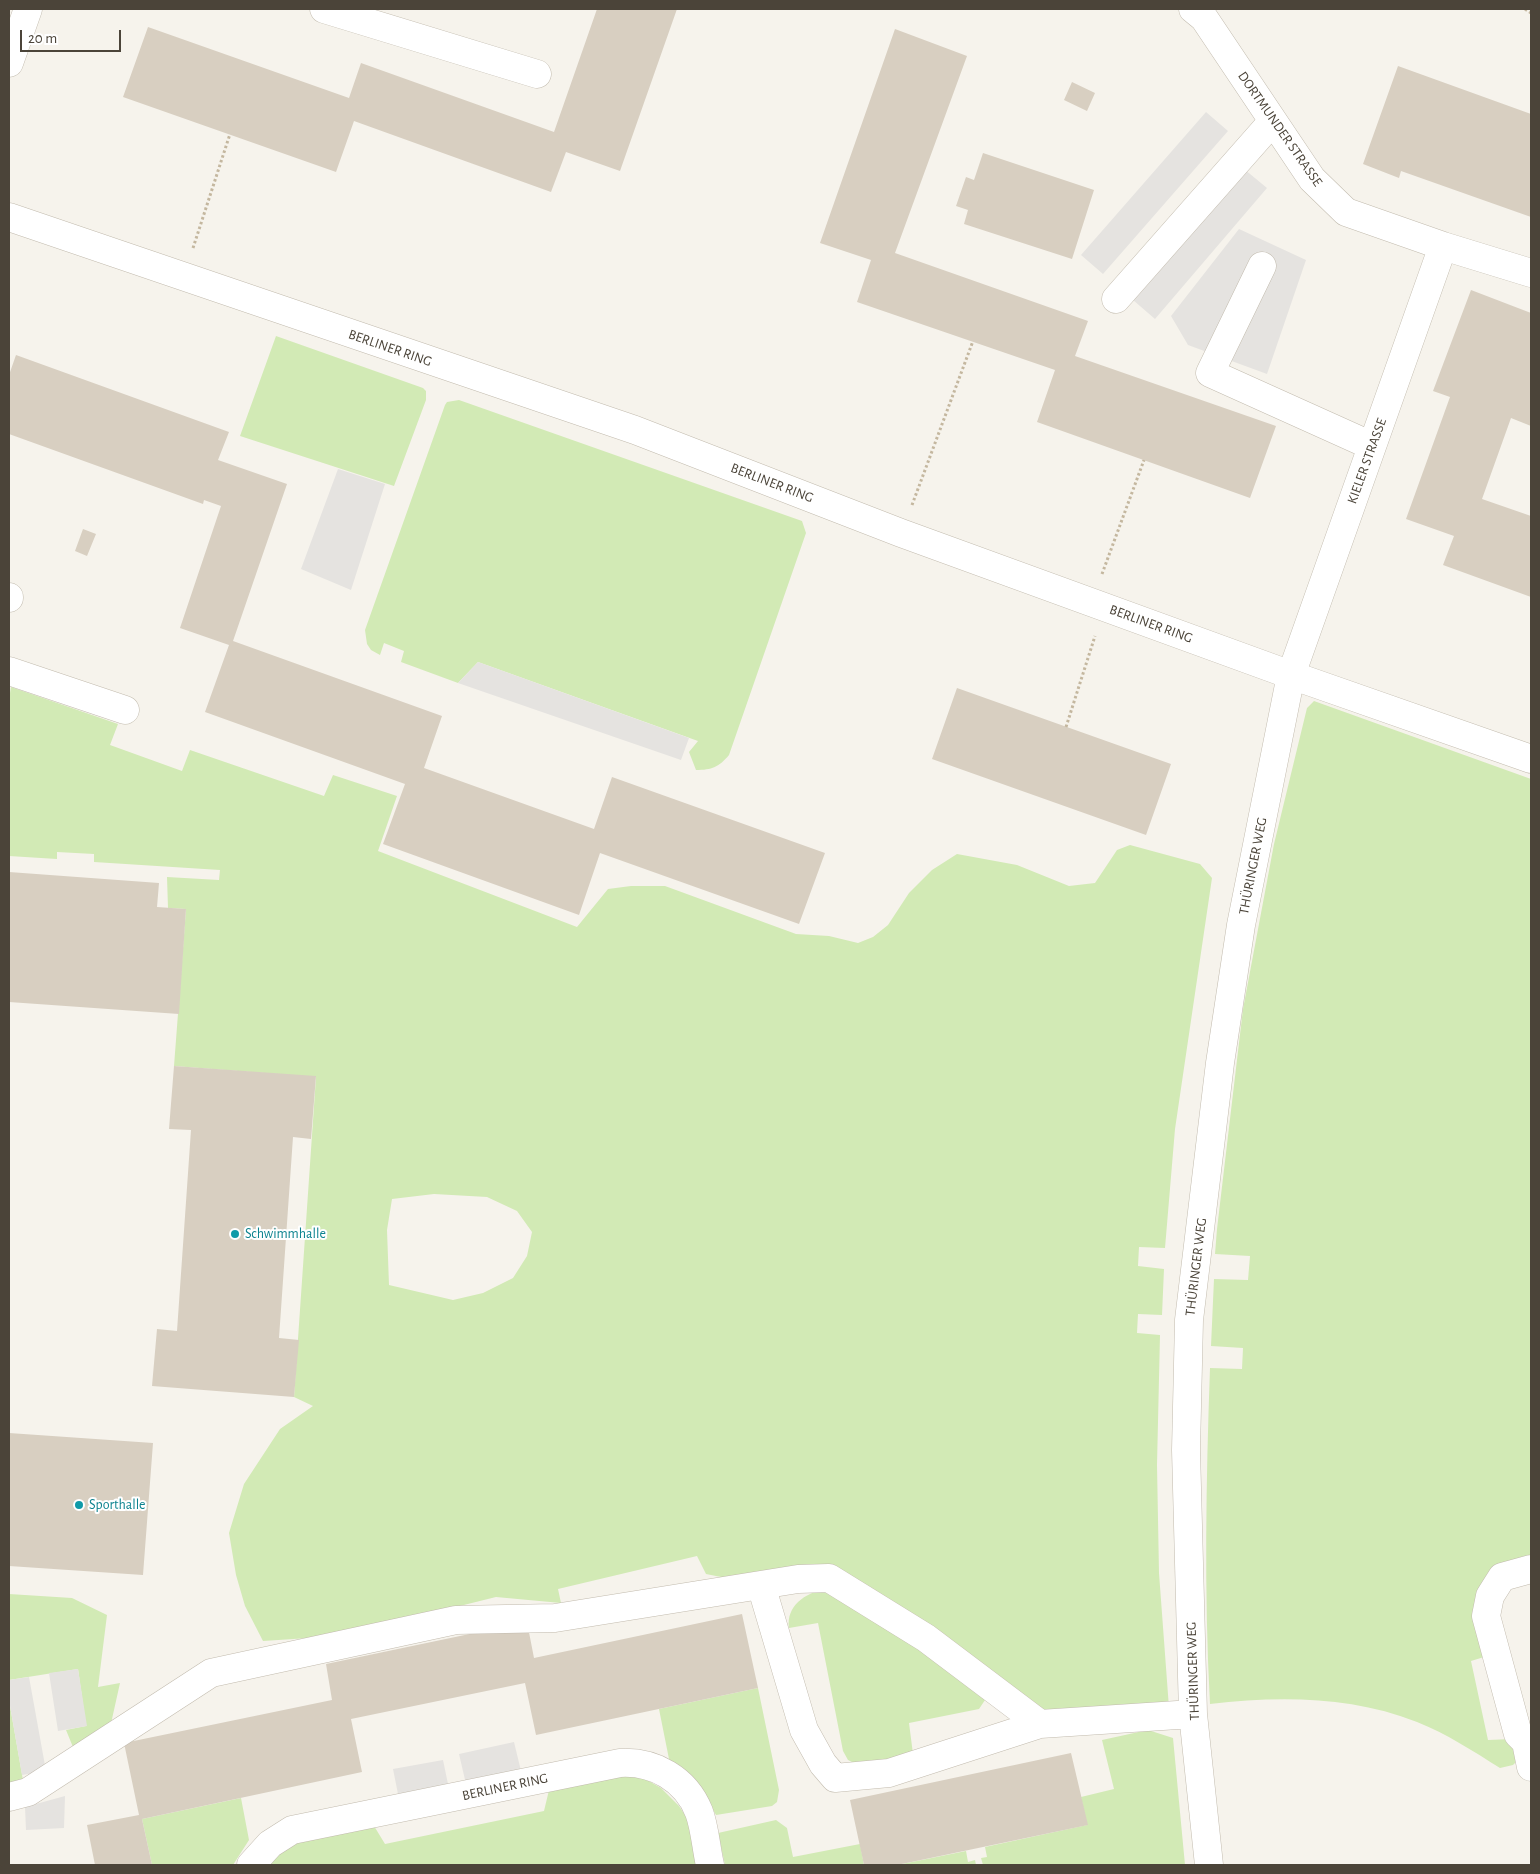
<!DOCTYPE html>
<meta charset="utf-8">
<style>
body{margin:0}
#map{position:relative;width:1540px;height:1874px;overflow:hidden;background:#f6f3ec;font-family:"Alegreya Sans",sans-serif}
canvas{display:block}
.frame{position:absolute;inset:0;border:10px solid #4b4439;pointer-events:none}
.scale{position:absolute;left:20px;top:30px;width:101px;height:22px;box-sizing:border-box;border:2px solid #4b4439;border-top:0;padding-left:6px;font-size:15px;line-height:18px;white-space:nowrap;color:#4b4439;-webkit-text-stroke:4px #fff;paint-order:stroke}
</style>
<div id="map">
<canvas width="1540" height="1874"></canvas>
<div class="frame"></div>
<div class="scale">20 m</div>
</div>
<script>
const ctx = document.querySelector('canvas').getContext('2d');
ctx.lineJoin = 'round';
function fillPath(path, color) {
  ctx.fillStyle = color;
  ctx.fill(path, 'evenodd');
}
function stroke(path, color, width, dash) {
  ctx.strokeStyle = color;
  ctx.lineWidth = width;
  ctx.lineCap = dash ? 'butt' : 'round';
  ctx.setLineDash(dash || []);
  ctx.stroke(path);
}
function label(font, color, halo, rows, align = 'center') {
  ctx.font = font + ' "Alegreya Sans",sans-serif';
  ctx.lineWidth = 4;
  ctx.setLineDash([]);
  ctx.textBaseline = 'middle';
  ctx.strokeStyle = halo;
  ctx.fillStyle = color;
  for (const [text, x, y, turn = 0] of rows) {
    ctx.save();
    ctx.translate(x, y);
    ctx.rotate((+turn || 0) * Math.PI / 180);
    ctx.textAlign = isNaN(turn) ? turn : align;
    if (halo) ctx.strokeText(text, 0, 0);
    ctx.fillText(text, 0, 0);
    ctx.restore();
  }
}
const green = new Path2D(`
 M276,336L423,388L426,391V400L394,486L240,436Z
 M459,400L802,521L806,533L729,755C719,767 712,770 696,770L689,752L698,741L478,662L458,683L401,662L404,651L384,643L380,655L371,650L367,644L365,630L445,405L447,402Z
 M11,687L118,724L110,745L182,771L190,750L324,796L333,775L397,796L378,851L577,927L608,889L631,886H665L796,934L829,936L858,943L873,937L888,925L909,893L932,870L957,854L1017,865L1069,886L1095,883L1117,850L1130,845L1200,864L1212,878L1175,1129L1165,1248L1139,1247L1138,1266L1164,1269L1162,1315L1138,1314L1137,1333L1160,1335L1157,1465L1159,1573L1169,1708L1045,1710L1027,1701L857,1579H731L706,1574L697,1556L558,1589L561,1603L496,1597L339,1636L263,1641L245,1606L236,1575L229,1533L244,1484L280,1429L313,1406L294,1397L316,1077L174,1066L186,909L168,908L167,877L219,880L220,870L94,862V854L57,852V859L9,856V699ZM434,1194L487,1197L517,1211L532,1232L527,1256L513,1278L483,1293L453,1300L389,1285L387,1230L392,1199Z
 M1314,701L1531,779V1560L1500,1568L1484,1657L1471,1661L1488,1740L1512,1739L1517,1761L1513,1765L1500,1768C1473,1751 1447,1734 1417,1722C1351,1696 1279,1696 1210,1704C1204,1592 1206,1480 1210,1368L1242,1369L1243,1348L1211,1346L1214,1279L1248,1280L1250,1256L1215,1254L1217,1229L1243,1009L1274,844L1307,708Z
 M825,1589L851,1597L985,1700L979,1709L909,1723L913,1754L912,1758L854,1763L848,1760L843,1751L818,1623L789,1628C786,1606 805,1593 825,1589Z
 M9,1594L72,1598L107,1615L98,1687L120,1683L110,1728L75,1752L66,1730L86,1726L78,1669L9,1680Z
 M758,1688L779,1790L777,1802L772,1806L716,1815L698,1784L669,1759L659,1709Z
 M9,1700L24,1786L9,1792Z
 M1148,1730L1173,1738L1185,1865H983L981,1858L987,1857L985,1847L1087,1825L1081,1797L1114,1789L1102,1740Z
 M610,1774L640,1776L661,1788L679,1806L693,1827L701,1865H262L280,1847L371,1821L385,1844L544,1811L550,1786Z
 M241,1798L249,1840L233,1865H152L142,1819Z
 M776,1820L787,1828L793,1857L860,1844L864,1865H725L718,1833Z
 M966,1851L968,1862L975,1860L976,1865H897Z`);
const parking = new Path2D(`
 M1206,112L1228,131L1103,274L1081,255Z
 M1244,169L1267,188L1155,319L1133,300Z
 M1239,229L1306,260L1267,374L1188,345L1171,316Z
 M338,469L385,484L351,590L301,569Z
 M478,662L689,738L681,760L458,683Z
 M78,1669L87,1726L58,1731L49,1673Z
 M29,1677L46,1771L22,1775L9,1700V1680Z
 M514,1742L521,1771L466,1784L459,1754Z
 M443,1760L448,1784L398,1794L393,1769Z
 M65,1796L64,1828L26,1830L25,1807Z`);
const building = new Path2D(`
 M597,9H677L620,171L566,152L551,192L354,121L336,172L123,97L148,27L349,98L361,63L554,132Z
 M895,29L967,56L895,253L1088,321L1075,356L1276,426L1250,498L1037,422L1055,370L857,302L871,260L820,243Z
 M1398,66L1531,114V217L1401,171L1399,178L1363,164Z
 M1072,82L1095,93L1087,111L1064,100Z
 M983,153L1094,190L1072,259L964,224L968,210L956,206L966,177L974,180Z
 M1471,290L1531,313V426L1511,418L1482,499L1531,516V597L1443,565L1454,536L1406,519L1450,397L1433,391Z
 M16,355L229,432L218,460L287,484L233,641L442,716L424,768L594,829L612,777L825,853L799,924L600,853L579,915L383,844L405,784L205,712L229,645L180,628L221,506L204,500L203,504L9,434V375Z
 M83,529L96,534L87,556L75,551Z
 M957,688L1171,764L1146,835L932,759Z
 M9,872L159,883L157,907L186,909L179,1014L9,1002Z
 M174,1066L316,1076L311,1139L293,1137L279,1338L299,1340L294,1397L152,1386L157,1329L177,1331L191,1130L169,1129Z
 M9,1433L153,1443L143,1575L9,1566Z
 M742,1614L758,1688L536,1735L525,1683L351,1719L362,1772L142,1819L152,1865H95L87,1825L139,1815L124,1743L332,1700L326,1664L527,1622L534,1658Z
 M1071,1753L1088,1825L897,1865H864L850,1800Z`);
const path = new Path2D(`
 M1525,9L1531,13
 M193,248L230,134
 M912,505L973,341
 M1102,574L1144,460
 M1066,727L1095,636`);
const minor = new Path2D(`
 M324,9L537,74
 M1193,9L1204,18L1312,179L1346,212L1443,246L1531,273
 M9,63L28,9
 M9,217L635,430L901,533L1291,675L1531,759
 M1262,266L1210,373L1372,446
 M1116,299L1272,122
 M9,597V598
 M9,671L125,710
 M1531,1569L1502,1577L1490,1596L1486,1616L1518,1734L1526,1742L1531,1767
 M761,1585L804,1730L823,1764L835,1778L889,1773L1040,1724
 M9,1797L28,1792L211,1673L456,1620L555,1618L798,1579L829,1578L926,1638L1040,1724L1193,1714
 M251,1865L270,1844L292,1830L620,1763C654,1761 686,1779 699,1812C705,1828 706,1848 710,1865
 M1209,1865L1193,1714L1186,1450L1189,1320L1220,1063L1241,925L1291,675L1443,246`);
const markers = [
 [235,1234,5,"#0f9aa8"],
 [79,1505,5,"#0f9aa8"]
];
const streetNames = [
 ["DORTMUNDER STRASSE",1280,129,55],
 ["BERLINER RING",390,348,19],
 ["KIELER STRASSE",1367,461,-70],
 ["BERLINER RING",772,483,21],
 ["BERLINER RING",1151,624,20],
 ["THÜRINGER WEG",1253,866,-79],
 ["THÜRINGER WEG",1196,1267,-83],
 ["THÜRINGER WEG",1193,1671,-92],
 ["BERLINER RING",505,1787,-12]
];
const cultureNames = [
 ["Schwimmhalle",245,1234],
 ["Sporthalle",89,1505]
];
fillPath(green, '#d2eab5');
fillPath(parking, '#e5e3e0');
fillPath(building, '#d8cfc1');
stroke(minor, '#c2bbae', 29);
stroke(path, '#c4b79f', 3, [2.5, 2.5]);
stroke(minor, '#fff', 28);
for (const [x, y, r, color] of markers) {
  const dot = new Path2D();
  dot.arc(x, y, r, 0, 2 * Math.PI);
  ctx.fillStyle = color;
  ctx.fill(dot);
  stroke(dot, '#fff', 2);
}
label('14px', '#4b4439', '#fff', streetNames);
label('14px', '#0d838f', '#fff', cultureNames, 'left');
</script>
